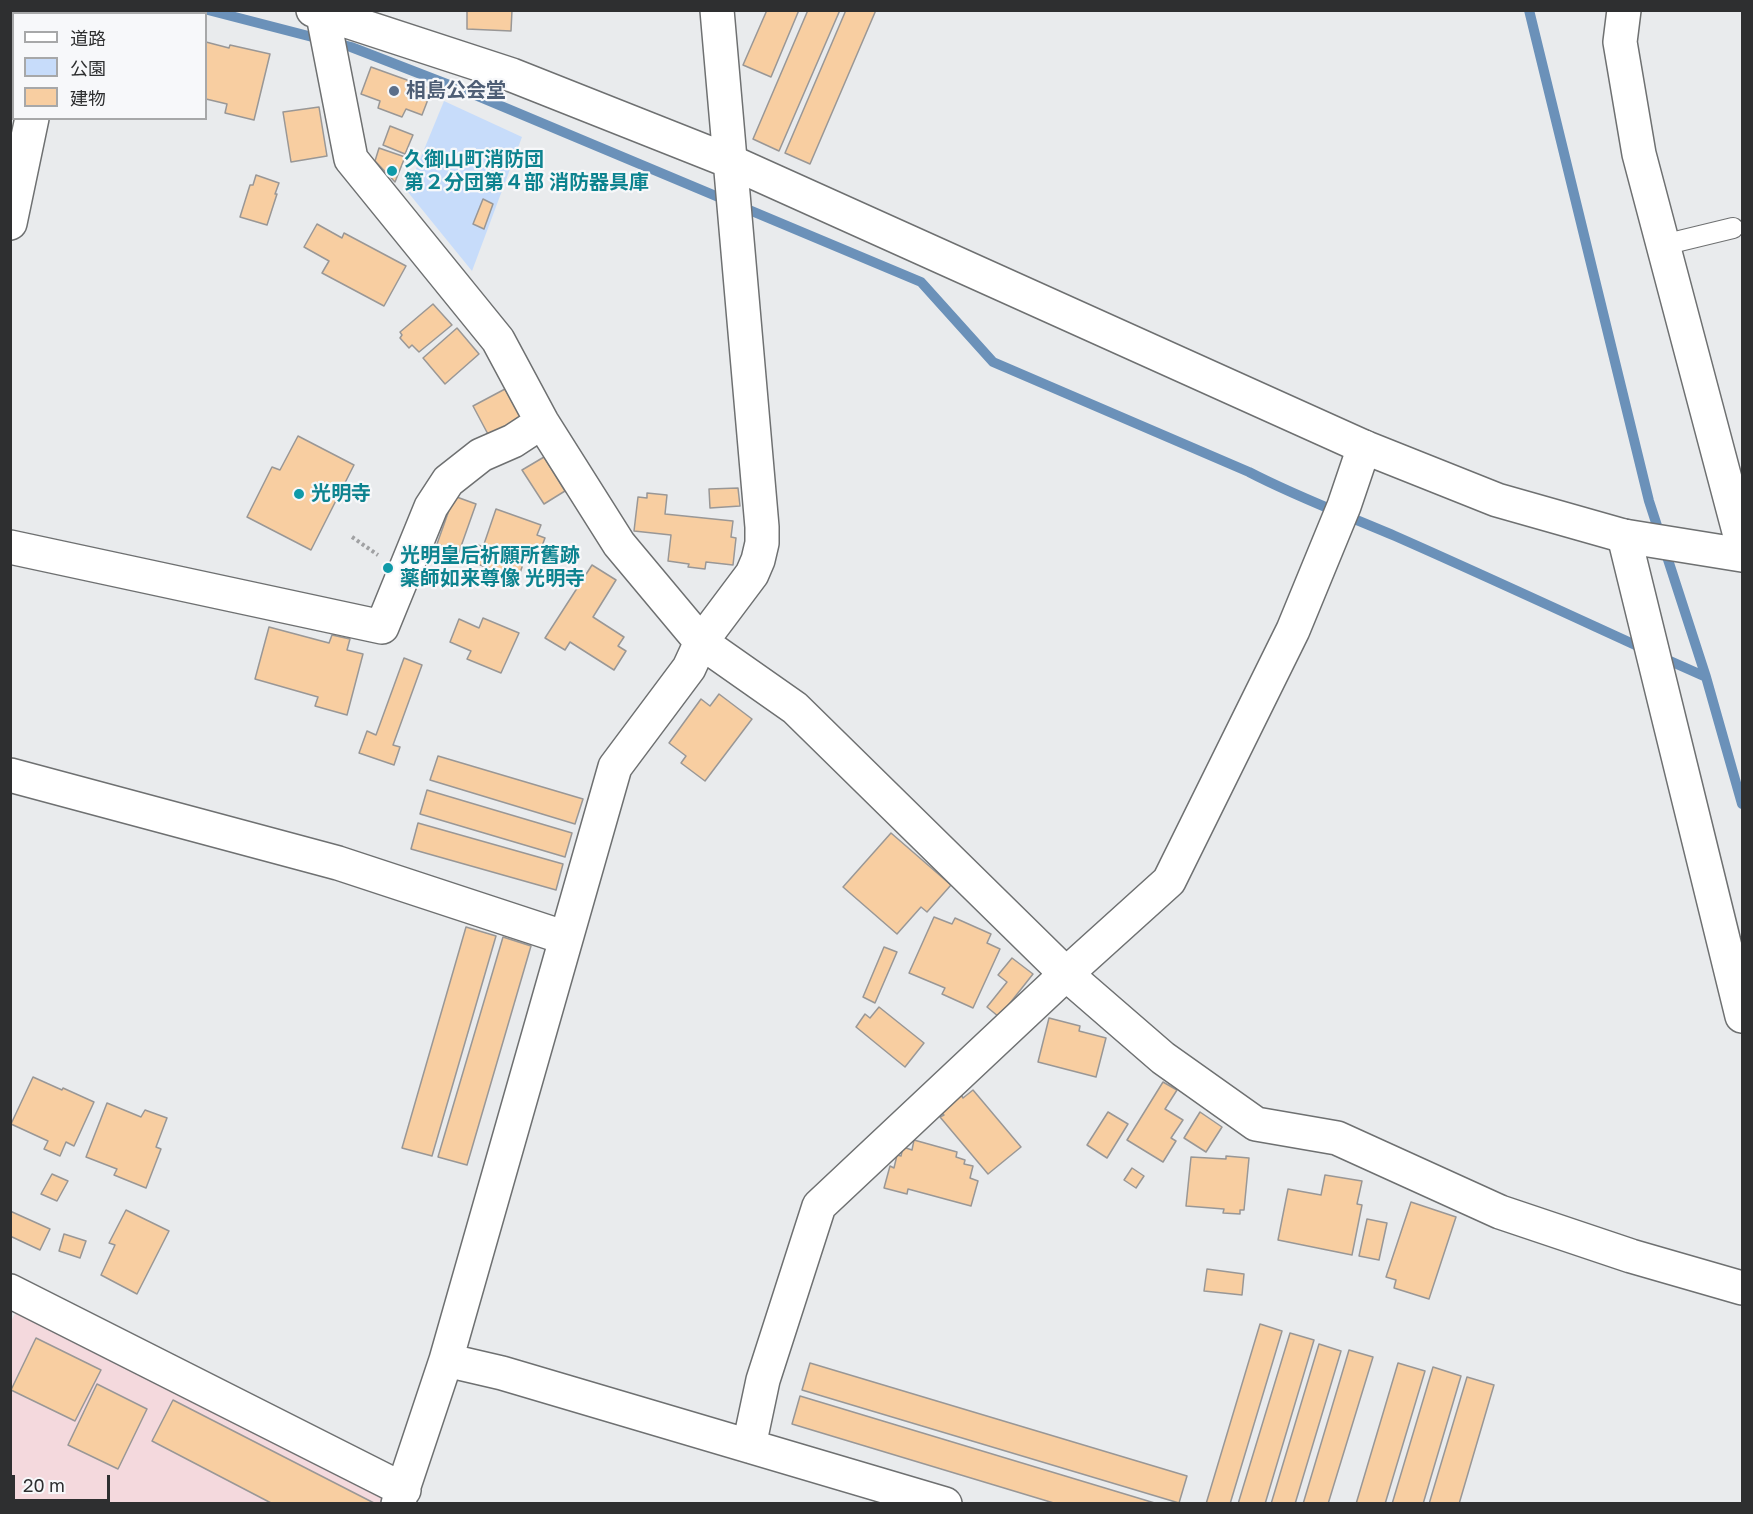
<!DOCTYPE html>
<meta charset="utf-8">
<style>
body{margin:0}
#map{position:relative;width:1753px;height:1514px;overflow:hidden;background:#e9ebed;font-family:"Golos Text","Noto Sans JP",sans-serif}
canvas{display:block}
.frame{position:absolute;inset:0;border:12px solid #2e2f30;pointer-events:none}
.legend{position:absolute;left:12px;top:12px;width:195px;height:108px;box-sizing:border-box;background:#f7f8fa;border:2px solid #a7a8a9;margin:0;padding:8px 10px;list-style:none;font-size:18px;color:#2e2f30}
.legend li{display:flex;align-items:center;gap:12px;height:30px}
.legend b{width:30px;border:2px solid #a7a8a9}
.scale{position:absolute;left:12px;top:1475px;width:98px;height:27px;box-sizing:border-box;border:3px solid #2e2f30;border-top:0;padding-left:8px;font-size:18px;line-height:21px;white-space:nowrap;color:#2e2f30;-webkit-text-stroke:4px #f7f8fa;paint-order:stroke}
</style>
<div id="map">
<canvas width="1753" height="1514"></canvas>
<div class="frame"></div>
<ul class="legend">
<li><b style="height:8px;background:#fff"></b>道路</li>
<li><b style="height:16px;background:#c7dcfa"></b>公園</li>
<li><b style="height:16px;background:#f8cea1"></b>建物</li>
</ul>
<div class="scale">20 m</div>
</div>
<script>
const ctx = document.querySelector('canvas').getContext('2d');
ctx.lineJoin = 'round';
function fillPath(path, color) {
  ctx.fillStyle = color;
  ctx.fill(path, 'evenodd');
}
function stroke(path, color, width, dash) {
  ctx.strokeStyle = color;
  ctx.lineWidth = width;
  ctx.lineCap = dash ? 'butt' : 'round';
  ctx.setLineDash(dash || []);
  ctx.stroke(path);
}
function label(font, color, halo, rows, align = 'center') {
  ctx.font = font + ' "Golos Text","Noto Sans JP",sans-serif';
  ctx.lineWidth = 4.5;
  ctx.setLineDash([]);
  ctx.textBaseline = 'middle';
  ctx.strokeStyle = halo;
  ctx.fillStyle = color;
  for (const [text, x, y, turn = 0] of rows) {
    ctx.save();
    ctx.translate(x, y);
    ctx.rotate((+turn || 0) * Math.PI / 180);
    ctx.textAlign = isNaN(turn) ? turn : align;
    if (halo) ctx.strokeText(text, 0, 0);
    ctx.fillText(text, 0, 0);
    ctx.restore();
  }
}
const education = new Path2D(`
 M19,1307L376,1484L383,1503H11L10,1323Z`);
const green = new Path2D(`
 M444,101L522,137L472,271L407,191Z`);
const stream = new Path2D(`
 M208,10L351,47L475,95L921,282L993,362L1249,472C1297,497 1346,515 1395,536C1479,573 1561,611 1644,649
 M1529,10L1649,501L1706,677L1742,804
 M1661,657L1706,677`);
const building = new Path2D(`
 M467,10H512L511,31L467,29Z
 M767,10H799L771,77L743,65Z
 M808,10H840L779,151L753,139Z
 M846,10H876L810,164L785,153Z
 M206,42L229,48L230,45L270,54L254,120L225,113L227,104L206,99Z
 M371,67L432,89L422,115L406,109L402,117L378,108L380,101L361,94Z
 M319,107L327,156L291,162L283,112Z
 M390,126L413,135L405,154L383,145Z
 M379,148L405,157L395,182L375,161Z
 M256,175L279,183L275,194H277L267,225L240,217L250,185H253Z
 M483,199L493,204L484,229L473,224Z
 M317,224L342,238L344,233L406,266L384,306L322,273L329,261L304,247Z
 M433,304L452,325L419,352L412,345L409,348L400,338L402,335L400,332Z
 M457,328L479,354L445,384L423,358Z
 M505,389L523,421L490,438L473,406Z
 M298,436L354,465L311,550L247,517L272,467L280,470Z
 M544,457L565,491L544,504L522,470Z
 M738,488L740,506L710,508L709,489Z
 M647,493L667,495L665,514L733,521L731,537L736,538L733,565L706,562L705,569L688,567L689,564L668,561L671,535L634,531L638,497L647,498Z
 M454,496L476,504L459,552L437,544Z
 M496,509L541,525L537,535L545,538L536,562L525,558L518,579L472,562L478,545L483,547Z
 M592,565L616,580L593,617L624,637L618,646L626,651L614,670L570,642L565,650L545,638Z
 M483,618L519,633L501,673L467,659L471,651L450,642L459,619L479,628Z
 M269,627L329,643L332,635L350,639L347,650L363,654L347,715L315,706L318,697L255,679Z
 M404,658L422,665L393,745L400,747L394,765L359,753L367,731L376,735Z
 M719,694L752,719L705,781L681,763L686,756L669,743L701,699L710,706Z
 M438,756L583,799L575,824L430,780Z
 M427,790L572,833L565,857L420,814Z
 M418,823L563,864L556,890L411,849Z
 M891,833L951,885L927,912L921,907L897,934L843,887Z
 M934,917L952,924L955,918L991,934L987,943L1000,949L973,1008L942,994L945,988L909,973Z
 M466,927L496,936L432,1156L402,1148Z
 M503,937L531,946L467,1165L438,1157Z
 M884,947L897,952L875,1003L863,997Z
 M1012,958L1033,974L999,1017L987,1007L1007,982L998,975Z
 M879,1007L924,1043L905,1067L856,1027L865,1014L870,1018Z
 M1049,1018L1080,1026L1079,1031L1106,1038L1096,1077L1038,1062Z
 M33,1077L62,1090L63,1088L94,1102L74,1146L66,1142L60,1156L44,1149L48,1141L11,1124Z
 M1163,1082L1177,1090L1165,1109L1183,1120L1171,1138L1176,1141L1163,1162L1127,1140Z
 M973,1090L1021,1147L988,1174L940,1117L944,1115L939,1110L960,1093L963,1098Z
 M107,1103L141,1117L145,1110L167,1118L156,1147L161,1149L146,1188L114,1175L117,1169L86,1157Z
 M1108,1112L1128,1124L1107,1158L1087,1145Z
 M1200,1112L1222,1127L1206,1152L1184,1138Z
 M914,1140L957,1152L956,1157L965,1160L964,1164L973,1166L970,1178L978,1181L971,1206L908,1189L907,1194L884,1188L890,1166L894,1168L897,1155L901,1156L903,1147L912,1150Z
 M1226,1156L1249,1158L1244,1210H1240V1214L1223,1213L1224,1209L1186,1206L1191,1157L1226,1159Z
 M1132,1168L1144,1176L1136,1188L1124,1180Z
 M52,1174L68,1181L57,1201L41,1194Z
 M1325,1175L1362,1181L1357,1204L1362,1205L1352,1255L1278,1240L1288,1189L1321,1195Z
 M1411,1202L1456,1217L1429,1299L1394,1288L1396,1280L1386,1277Z
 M126,1210L169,1231L137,1294L101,1275L115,1245L109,1243Z
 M10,1211L50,1229L40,1250L10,1236Z
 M1367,1219L1387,1223L1379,1260L1359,1256Z
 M64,1234L86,1241L80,1258L59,1251Z
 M1207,1269L1244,1274L1242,1295L1204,1291Z
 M1260,1324L1282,1331L1230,1504H1206Z
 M1290,1333L1314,1340L1265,1504H1238Z
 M36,1338L101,1370L75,1421L11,1390Z
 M1319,1344L1341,1351L1295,1504H1271Z
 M1349,1350L1373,1357L1328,1504H1303Z
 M810,1363L1187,1476L1179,1503L802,1390Z
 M1398,1363L1425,1371L1385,1504H1356Z
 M1433,1367L1461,1376L1423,1504H1392Z
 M1467,1377L1494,1385L1459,1504H1429Z
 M97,1384L147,1409L118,1469L68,1445Z
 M800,1396L1158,1504H1057L792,1424Z
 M173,1400L374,1503L273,1504L152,1441Z`);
const path = new Path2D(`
 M352,537L378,555`);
const service = new Path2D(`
 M1663,245L1733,228`);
const minor = new Path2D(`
 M313,10L512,75L729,161
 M322,10L351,159L498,340L542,422L619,544L701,642L795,708L1066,974L1163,1058L1256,1124L1337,1138L1500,1212L1631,1256L1742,1288
 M52,14L53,10
 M10,223L32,118
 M1624,536L1742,1016
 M10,547L382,627L431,507L448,481L481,455L513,441L542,422
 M10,775L338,863L566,938
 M10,1291L404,1490
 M446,1360L502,1373L945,1504
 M749,1446L763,1380L819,1206L1066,974L1169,881L1293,630L1344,506L1364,447
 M398,1504L446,1360L615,767L689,668L701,642L752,574L758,560L762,543V527L717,10`);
const tertiary = new Path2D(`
 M1624,10L1620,42L1639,154L1742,543
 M729,161L1364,447L1497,500L1624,536L1742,555`);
const markers = [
 [394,91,6,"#5c6f8a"],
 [392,171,6,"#0f9aa8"],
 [299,494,6,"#0f9aa8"],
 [388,568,6,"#0f9aa8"]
];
const serviceNames = [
 ["相島公会堂",406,91]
];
const cultureNames = [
 ["久御山町消防団",404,160],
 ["第２分団第４部 消防器具庫",404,183],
 ["光明寺",311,494],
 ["光明皇后祈願所舊跡",400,556],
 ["薬師如来尊像 光明寺",400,579]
];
fillPath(education, '#f4d9dd');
fillPath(green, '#c7dcfa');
stroke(stream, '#6b91b9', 10);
fillPath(building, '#f8cea1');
stroke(building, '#999796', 1.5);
stroke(service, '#6e7071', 22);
stroke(minor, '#6e7071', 36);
stroke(tertiary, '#6e7071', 36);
stroke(path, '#a0a1a3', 4, [3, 3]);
stroke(service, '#fff', 20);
stroke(minor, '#fff', 33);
stroke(tertiary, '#fff', 33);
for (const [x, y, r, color] of markers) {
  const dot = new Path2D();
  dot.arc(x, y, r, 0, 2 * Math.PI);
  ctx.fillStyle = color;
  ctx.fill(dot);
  stroke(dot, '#f7f8fa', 2);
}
label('bold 20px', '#4e5e75', '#f7f8fa', serviceNames, 'left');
label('bold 20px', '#0d838f', '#f7f8fa', cultureNames, 'left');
</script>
